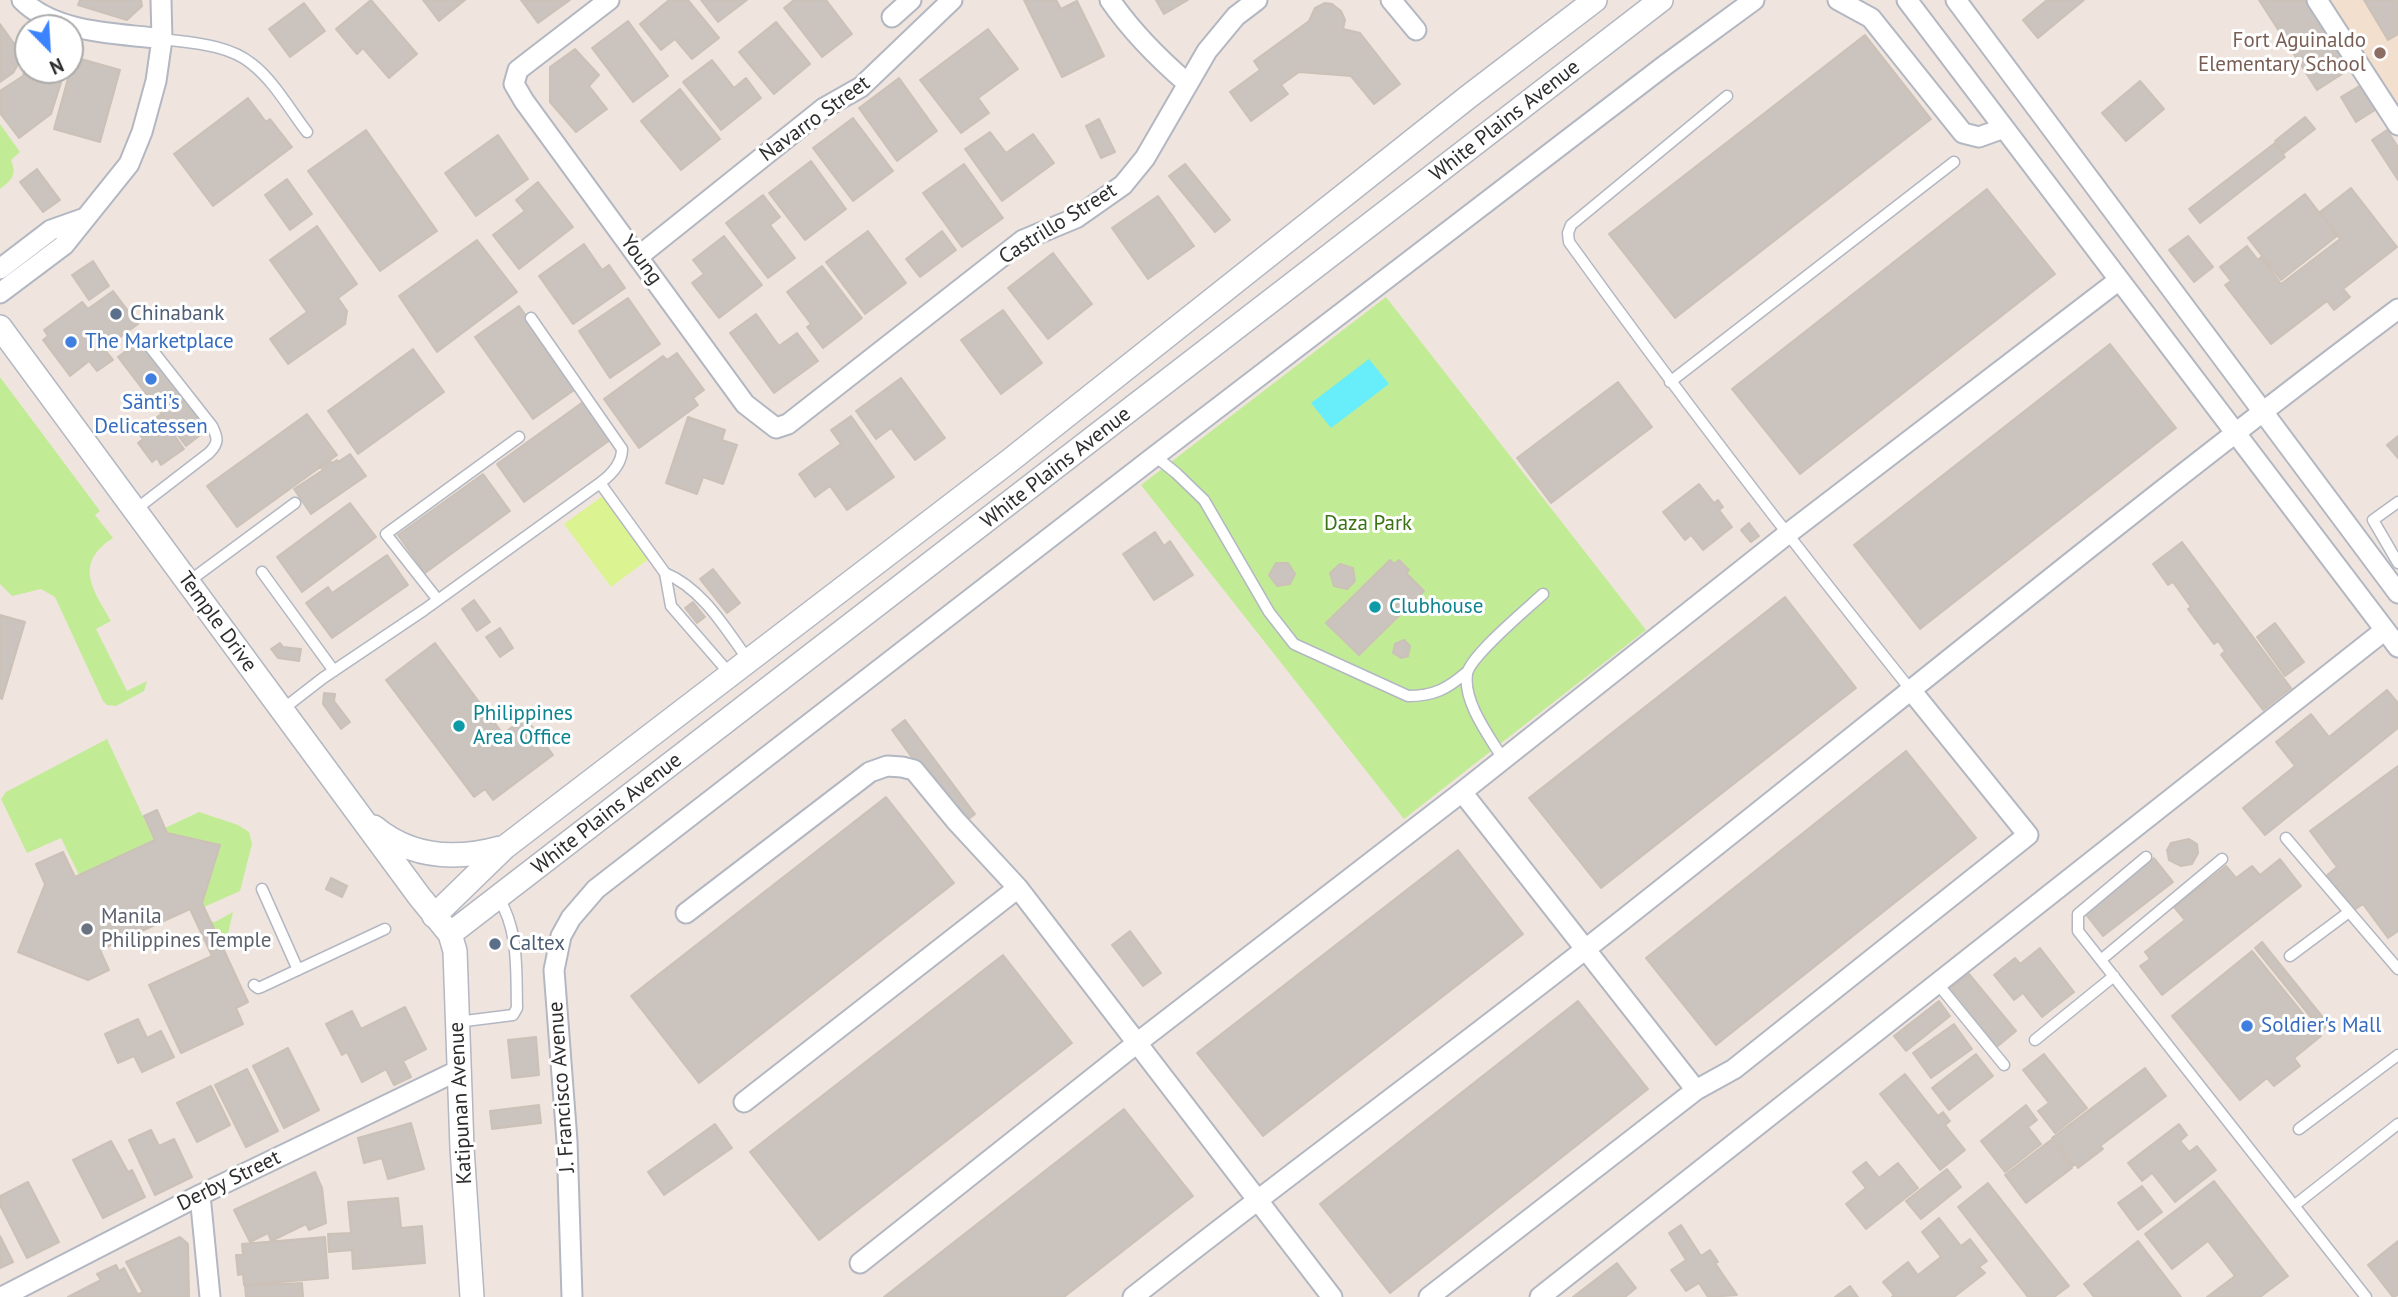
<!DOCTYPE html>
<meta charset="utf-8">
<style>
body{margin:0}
#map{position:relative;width:2398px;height:1297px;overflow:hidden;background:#efe5de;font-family:"PT Sans",sans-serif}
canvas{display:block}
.north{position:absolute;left:14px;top:14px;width:70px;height:70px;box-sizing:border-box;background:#fff;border:2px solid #ababab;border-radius:50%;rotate:156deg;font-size:19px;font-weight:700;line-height:28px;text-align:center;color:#2d2d2d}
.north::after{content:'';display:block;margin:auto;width:24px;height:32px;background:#3c83ff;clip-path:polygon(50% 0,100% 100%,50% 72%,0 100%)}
</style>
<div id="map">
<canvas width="2398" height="1297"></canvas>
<div class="north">N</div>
</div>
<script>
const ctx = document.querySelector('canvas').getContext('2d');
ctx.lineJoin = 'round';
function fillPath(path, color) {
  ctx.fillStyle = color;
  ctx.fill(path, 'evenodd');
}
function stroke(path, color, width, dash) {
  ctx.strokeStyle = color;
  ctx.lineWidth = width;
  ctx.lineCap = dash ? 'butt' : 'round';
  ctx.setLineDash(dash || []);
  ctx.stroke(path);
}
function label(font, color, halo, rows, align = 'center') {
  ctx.font = font + ' "PT Sans",sans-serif';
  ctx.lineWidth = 6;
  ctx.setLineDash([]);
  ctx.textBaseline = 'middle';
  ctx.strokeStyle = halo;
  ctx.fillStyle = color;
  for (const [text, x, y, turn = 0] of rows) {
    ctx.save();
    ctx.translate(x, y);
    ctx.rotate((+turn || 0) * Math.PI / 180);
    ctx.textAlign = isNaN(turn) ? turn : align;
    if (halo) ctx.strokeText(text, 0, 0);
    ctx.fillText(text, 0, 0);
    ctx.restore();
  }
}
const education = new Path2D(`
 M2326,0H2398V105Z`);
const green = new Path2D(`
 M0,124L20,152L11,160C17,175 12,180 0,189Z
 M1386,297L1646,630L1404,819L1141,485Z
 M0,377L100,511L95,515L113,538C73,564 93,589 111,621L96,629L127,691L147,681L144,691L116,706L107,705L103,701L55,597L41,589L12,596L0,584Z
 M107,739L154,840L79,875L61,838L27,853L1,799L6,792Z
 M199,812L238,825L249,832L252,844L240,891L204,907L202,903L219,846L167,833L165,828Z
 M233,912L224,950L210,921L215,922Z`);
const pitch = new Path2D(`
 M604,495L650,558L611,587L564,524Z`);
const water = new Path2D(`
 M1369,359L1389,384L1331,428L1311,403Z`);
const building = new Path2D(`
 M80,0H141L142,6L127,20L78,5Z
 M371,0L417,54L389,78L363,48L357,54L336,29Z
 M423,0H465L439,21Z
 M521,0H570L538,23Z
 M669,0H688L719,38L692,59L675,39L661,50L640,24Z
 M701,0H747L718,22Z
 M794,0H826L852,34L822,57L784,8Z
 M1024,0H1056L1061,9L1077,1L1104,56L1062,77Z
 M1156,0H1188L1164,14Z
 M2047,0H2084L2038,38L2023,20Z
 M2259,0H2306L2350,69L2317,90Z
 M2364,0H2398V34L2388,40Z
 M304,3L325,31L290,57L269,29Z
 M1325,3L1332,4L1341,11L1345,20L1343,29L1360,33L1400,84L1374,104L1351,76L1299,72L1281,85L1288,94L1251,121L1230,92L1260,70L1254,61L1309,21L1315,8Z
 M628,21L668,76L633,102L592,48Z
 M776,22L810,64L774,94L739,52Z
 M0,24L23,56L13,73L0,82Z
 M988,29L1018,69L978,98L989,113L961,133L920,80Z
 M1865,35L1931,119L1675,318L1609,234Z
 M575,49L599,75L589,86L607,109L576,132L550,102V67Z
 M74,57L120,70L100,142L54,129Z
 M28,58V70H65L51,114L19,138L0,113V91L23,76Z
 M712,60L734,88L746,78L761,98L721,130L683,82Z
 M899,78L937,131L897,161L859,108Z
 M2140,81L2164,109L2126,141L2102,113Z
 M2361,85L2375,110L2356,122L2341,97Z
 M680,89L720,139L681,170L641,121Z
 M248,98L266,122L270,119L292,147L213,206L174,154Z
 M2305,117L2315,129L2284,153L2275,141Z
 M853,118L893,171L853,201L813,148Z
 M1099,119L1115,152L1101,158L1086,126Z
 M366,130L437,231L380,271L308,171Z
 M2387,130L2398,147V180L2372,140Z
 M990,132L1006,153L1033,134L1054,163L1002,201L965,149Z
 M498,135L528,179L476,216L445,173Z
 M2275,143L2285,157L2200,223L2189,209Z
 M811,161L846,209L805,240L769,193Z
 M964,164L1003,218L962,247L923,193Z
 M1185,164L1230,220L1215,232L1169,176Z
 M37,169L60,200L43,212L20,182Z
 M287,179L312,214L290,230L265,195Z
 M538,182L573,227L519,269L493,235L525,211L516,200Z
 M2351,188L2397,247L2343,289L2350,297L2334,310L2327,301L2271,344L2225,285L2231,281L2220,267L2247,246L2258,260L2261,257L2281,284L2340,239L2320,212Z
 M1987,189L2055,274L1800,474L1732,389Z
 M2305,194L2337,236L2281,280L2248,238Z
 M763,195L780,217L770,225L795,258L768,278L726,223Z
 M1158,196L1194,246L1148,279L1112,228Z
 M317,226L357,284L338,298L347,311L345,324L288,364L270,339L307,312L270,260Z
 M868,231L906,283L865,314L826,262Z
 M942,231L956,250L920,277L906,259Z
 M724,236L762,285L719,318L692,283L704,274L693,260Z
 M2188,236L2213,267L2194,282L2169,250Z
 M477,240L517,292L437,352L399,296Z
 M584,244L602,270L609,265L625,288L573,324L539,276Z
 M1053,253L1092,304L1048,339L1008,288Z
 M93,261L109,286L89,300L72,275Z
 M822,266L862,318L823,348L807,327L811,324L787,292Z
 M113,291L138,324L104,349L113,360L97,371L89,361L70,376L43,340L48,336L44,330L82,302L88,309Z
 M628,298L660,344L610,378L579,331Z
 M519,306L577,388L533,419L475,337Z
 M1003,310L1042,363L1001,394L961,340Z
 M756,314L779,346L797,333L818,361L774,393L730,333Z
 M147,335L216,423L186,446L118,357Z
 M2110,344L2176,428L1920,629L1854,545Z
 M413,349L444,392L358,454L328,411Z
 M677,353L704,390L693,398L698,405L639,448L604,399L663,356L667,360Z
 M901,378L945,438L915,460L891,428L876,439L856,411Z
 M1618,382L1652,427L1551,503L1517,458Z
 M583,402L610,440L524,502L497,464Z
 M307,414L337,455L237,527L207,486Z
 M160,415L184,449L161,465L157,458L152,462L138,443L143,439L137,431Z
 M851,416L894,477L847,510L830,486L815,497L799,474L841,444L831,430Z
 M688,417L725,430L722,440L737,445L723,484L703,477L697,494L666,483Z
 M2398,436V458L2387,445Z
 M350,454L366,476L311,514L294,489L323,470L320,466L329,460L332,463L337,460L338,462Z
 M483,474L510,511L425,573L398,535Z
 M1699,484L1714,503L1718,500L1723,507L1719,510L1732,527L1703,550L1691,535L1685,540L1663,512Z
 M350,503L376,537L302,592L277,557Z
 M1749,523L1759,536L1751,542L1741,530Z
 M1155,532L1164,546L1170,541L1193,575L1154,600L1123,554Z
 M2182,542L2291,688L2263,710L2221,655L2225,651L2218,641L2214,644L2188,609L2191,607L2173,582L2168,585L2153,564Z
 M387,555L408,585L332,638L306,603L328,587L332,593Z
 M1390,560L1394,564L1399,560L1409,570L1406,573L1424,591L1359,655L1326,623Z
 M1276,563H1288L1295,574L1290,584L1277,586L1269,575Z
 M1340,564L1353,568L1355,581L1347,589L1334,586L1330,573Z
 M713,569L740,603L727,613L700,579Z
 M1785,597L1856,688L1601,888L1529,798Z
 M474,600L490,622L477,631L462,609Z
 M693,602L705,617L697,623L685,608Z
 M0,615L25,622L2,699L0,698Z
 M2275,623L2304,662L2285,676L2257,637Z
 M500,628L513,648L500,657L486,637Z
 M1404,640L1410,646L1408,656L1401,658L1393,653L1395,644Z
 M280,643L283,647L301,649L299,661L278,658L271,649Z
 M435,643L503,734L525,717L553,755L493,800L485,789L474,797L386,680Z
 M2387,690L2398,703V728L2265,835L2243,808L2295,766L2276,742L2311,714L2329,737Z
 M324,693L335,694L334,701L350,722L341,729L323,704Z
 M905,720L975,814L961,825L892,730Z
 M1906,751L1976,838L1716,1045L1646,958Z
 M2398,766V931L2388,938L2363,904L2351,912L2325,877L2337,867L2310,831Z
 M886,797L954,883L699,1083L631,996Z
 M157,810L167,833L220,845L202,903L248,1002L236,1008L243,1024L181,1053L149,985L212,956L190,909L100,950L109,970L88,980L18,952L45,884L36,864L63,852L75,877L155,840L144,816Z
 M2189,839L2197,844L2198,853L2192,864L2181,866L2169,860L2167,850L2171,843Z
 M1458,850L1523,934L1263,1136L1197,1053Z
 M2154,858L2173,882L2103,936L2084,912Z
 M2280,859L2301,886L2162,995L2140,966L2150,959L2145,952L2185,920L2174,907L2226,866L2236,878L2252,866L2260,875Z
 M331,878L347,886L342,897L326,889Z
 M1130,931L1161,973L1143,986L1112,945Z
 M2262,942L2329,1025L2322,1031L2255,948Z
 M2040,948L2074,992L2042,1017L2023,993L2014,1000L1994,975L2015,958L2020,964Z
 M2252,951L2321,1036L2294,1058L2300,1066L2274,1086L2267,1078L2240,1100L2172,1016Z
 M1003,955L1072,1043L819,1240L750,1152Z
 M1969,974L2016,1031L1993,1050L1948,990Z
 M1578,1001L1648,1089L1390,1293L1320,1204Z
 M1939,1001L1950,1016L1906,1051L1894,1036Z
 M405,1007L426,1049L403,1061L411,1077L394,1085L386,1069L362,1082L347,1052L342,1055L326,1024L352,1011L361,1029Z
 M138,1019L147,1038L161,1031L174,1057L142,1072L134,1056L118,1063L105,1034Z
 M1954,1024L1972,1049L1931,1078L1913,1053Z
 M536,1037L539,1075L512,1078L508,1040Z
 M288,1048L319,1110L284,1128L253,1066Z
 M1976,1054L1993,1076L1949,1110L1932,1088Z
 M2044,1054L2087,1108L2055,1133L2038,1111L2049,1103L2023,1070Z
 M2145,1068L2166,1096L2100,1146L2103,1149L2078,1168L2076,1164L2073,1166L2052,1138Z
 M247,1069L278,1131L246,1147L215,1085Z
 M1905,1074L1938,1116L1943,1112L1950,1121L1945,1125L1965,1150L1940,1170L1880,1094Z
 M211,1086L230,1125L197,1142L177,1103Z
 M539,1105L541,1123L492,1129L490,1111Z
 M2026,1105L2037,1120L2028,1127L2041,1144L2005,1172L1981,1141Z
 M1124,1109L1193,1196L1064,1297H884Z
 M411,1123L424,1169L388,1179L382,1158L364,1163L358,1138Z
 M715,1124L732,1148L664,1195L648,1172Z
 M2179,1124L2187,1135L2180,1141L2189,1152L2197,1146L2216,1170L2175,1202L2152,1173L2142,1181L2128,1163Z
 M151,1130L159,1146L174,1139L192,1177L155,1195L129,1140Z
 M2051,1140L2072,1168L2026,1203L2005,1175Z
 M111,1141L128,1172L132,1170L145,1197L103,1218L73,1160Z
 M1866,1162L1879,1178L1898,1163L1918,1188L1866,1229L1846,1204L1866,1188L1853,1172Z
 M1947,1169L1961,1187L1921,1219L1906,1201Z
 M315,1172L322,1188L326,1223L309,1230L306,1224L271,1241L268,1233L250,1242L234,1210Z
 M2214,1181L2288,1276L2260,1297H2207L2235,1276L2208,1241L2172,1269L2145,1234Z
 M28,1182L59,1242L27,1258L0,1205V1196Z
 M1988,1183L2069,1286L2054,1297H2028L1958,1207Z
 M2142,1186L2162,1212L2138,1230L2118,1203Z
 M398,1198L401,1228L422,1226L425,1263L353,1269L352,1250L329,1252L328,1234L351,1233L348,1202Z
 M1939,1218L1961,1246L1970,1239L1987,1261L1979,1267L1985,1273L1954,1297H1892L1894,1295L1883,1282L1908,1262L1918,1275L1941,1257L1922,1232Z
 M1681,1225L1701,1256L1710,1250L1718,1262L1715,1263L1737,1295L1708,1297L1699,1283L1686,1291L1671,1270L1686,1260L1669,1233Z
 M0,1236L13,1262L0,1268Z
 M180,1237L188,1244L189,1297H141L139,1294L143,1292L126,1262Z
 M325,1237L328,1278L244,1285L243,1274L238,1275L236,1255H243L242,1244Z
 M2138,1241L2181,1297H2094L2084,1284Z
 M2398,1241V1295L2393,1297L2368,1265Z
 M1617,1263L1636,1288L1625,1297H1573Z
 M116,1265L119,1271L124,1268L139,1297H68L101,1280L97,1274Z
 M302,1283L303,1297H246L245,1286Z
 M1850,1286L1858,1297H1835Z`);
const service = new Path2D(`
 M162,39C191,43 228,44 252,64C274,81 290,110 307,132
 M1727,96L1571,225L1568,233L1569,242C1679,395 1793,543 1910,689
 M1670,382L1954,162
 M1155,456L1176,473L1204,500L1269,612L1294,644L1408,696C1434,696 1447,689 1467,672
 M600,483L665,573L671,606L730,674
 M2398,502L2373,520L2398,563
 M135,510L209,453C219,443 218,438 212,426L146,342
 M262,572L334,671
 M665,573C703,589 725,628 749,661
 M188,582L295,503
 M438,600L386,534L519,437
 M283,709L323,678L424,610L600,483C611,475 622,464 622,449L531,318
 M1503,759C1489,736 1463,702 1467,674C1470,656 1528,608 1543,594
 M2286,838L2398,969
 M2146,857L2078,914V931L2366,1297
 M262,889L298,970
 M2290,956L2349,912
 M2102,959L2222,859
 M1937,983L2004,1065
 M254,985L258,988L261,987L385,929
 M457,1022L513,1015L517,1008C516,969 519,930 498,897
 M2035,1040L2114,976
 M2299,1129L2398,1055
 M2295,1205L2398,1124`);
const minor = new Path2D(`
 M22,0C56,34 118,33 162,39
 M609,0L518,70L514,84L524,101L745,404L776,428L788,424L1023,240L1076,218L1123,185L1145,158L1207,51L1236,16L1257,0
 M1110,0C1132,32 1158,58 1187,83
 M1391,0L1416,30
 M1838,0L1871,18L1963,133L1979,137L2004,128
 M1907,0L2398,647
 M1956,0L2398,593
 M2317,0L2398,125
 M892,17L911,0
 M639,256L824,108L861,87L952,0
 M0,269L51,230L85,218
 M0,293L64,245L129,164L142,132L156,81L162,39L161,0
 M1462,792L1696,1090
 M1018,888L1332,1297
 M686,913L870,772L887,766L902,767L914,770L956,821L1018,888L744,1102
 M200,1195L210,1297
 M860,1263L1137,1043L1462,792L1786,535L2119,280
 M2,1297L200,1195L459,1070
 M572,1297L567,1141L554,970L561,936L571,918L596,889L1155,456L1664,66L1754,0
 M1133,1297C1283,1178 1437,1066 1587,948C1858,735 2123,515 2398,309
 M1429,1297L1696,1090L1734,1069L2028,835L1910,689
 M1540,1297L2385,630`);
const tertiary = new Path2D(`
 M0,327L419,896L450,934L455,951L462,1148L472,1297
 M374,827C411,858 456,860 500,848
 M434,916L505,847L1008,462L1468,97L1595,0
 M450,934L1661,0`);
const markers = [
 [2380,53,7,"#8d6e63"],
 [116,314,7,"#5c6f8a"],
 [71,342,7,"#3f7fe0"],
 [151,379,7,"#3f7fe0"],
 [1375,607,7,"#0f9aa8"],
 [459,726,7,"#0f9aa8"],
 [87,929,7,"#6b7280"],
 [495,944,7,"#5c6f8a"],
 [2247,1026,7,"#3f7fe0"]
];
const educationNames = [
 ["Fort Aguinaldo",2366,41],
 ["Elementary School",2366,65]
];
const streetNames = [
 ["Navarro Street",815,119,-36],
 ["White Plains Avenue",1505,121,-38],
 ["Castrillo Street",1058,224,-32],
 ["Young",641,260,54],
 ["White Plains Avenue",1056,468,-38],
 ["Temple Drive",217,622,54],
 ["White Plains Avenue",607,814,-38],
 ["J. Francisco Avenue",562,1087,-94],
 ["Katipunan Avenue",461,1103,-93],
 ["Derby Street",229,1181,-26]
];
const serviceNames = [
 ["Chinabank",130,314],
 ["Caltex",509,944]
];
const shopNames = [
 ["The Marketplace",85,342],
 ["Sänti's",151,403,"center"],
 ["Delicatessen",151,427,"center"],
 ["Soldier's Mall",2261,1026]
];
const parkNames = [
 ["Daza Park",1368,524]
];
const cultureNames = [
 ["Clubhouse",1389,607],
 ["Philippines",473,714],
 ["Area Office",473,738]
];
const worshipNames = [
 ["Manila",101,917],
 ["Philippines Temple",101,941]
];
fillPath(education, '#f2dfcd');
fillPath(green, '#c2eb96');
fillPath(pitch, '#dbf391');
fillPath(water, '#68eefa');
fillPath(building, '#cbc3bd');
stroke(building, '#cbc1b7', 2);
stroke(service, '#b2b7c2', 13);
stroke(minor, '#b2b7c2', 23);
stroke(tertiary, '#b2b7c2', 26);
stroke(service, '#fff', 10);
stroke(minor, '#fff', 19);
stroke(tertiary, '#fff', 23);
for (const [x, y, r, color] of markers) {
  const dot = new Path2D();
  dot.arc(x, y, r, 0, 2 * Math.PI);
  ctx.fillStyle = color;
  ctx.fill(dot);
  stroke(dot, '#fff', 2.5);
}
label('21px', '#785e54', '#fff', educationNames, 'right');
label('21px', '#2d2d2d', '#fff', streetNames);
label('21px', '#4e5e75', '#fff', serviceNames, 'left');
label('21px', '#366cbe', '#fff', shopNames, 'left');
label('21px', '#397314', '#fff', parkNames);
label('21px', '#0d838f', '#fff', cultureNames, 'left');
label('21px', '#5b616d', '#fff', worshipNames, 'left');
</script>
